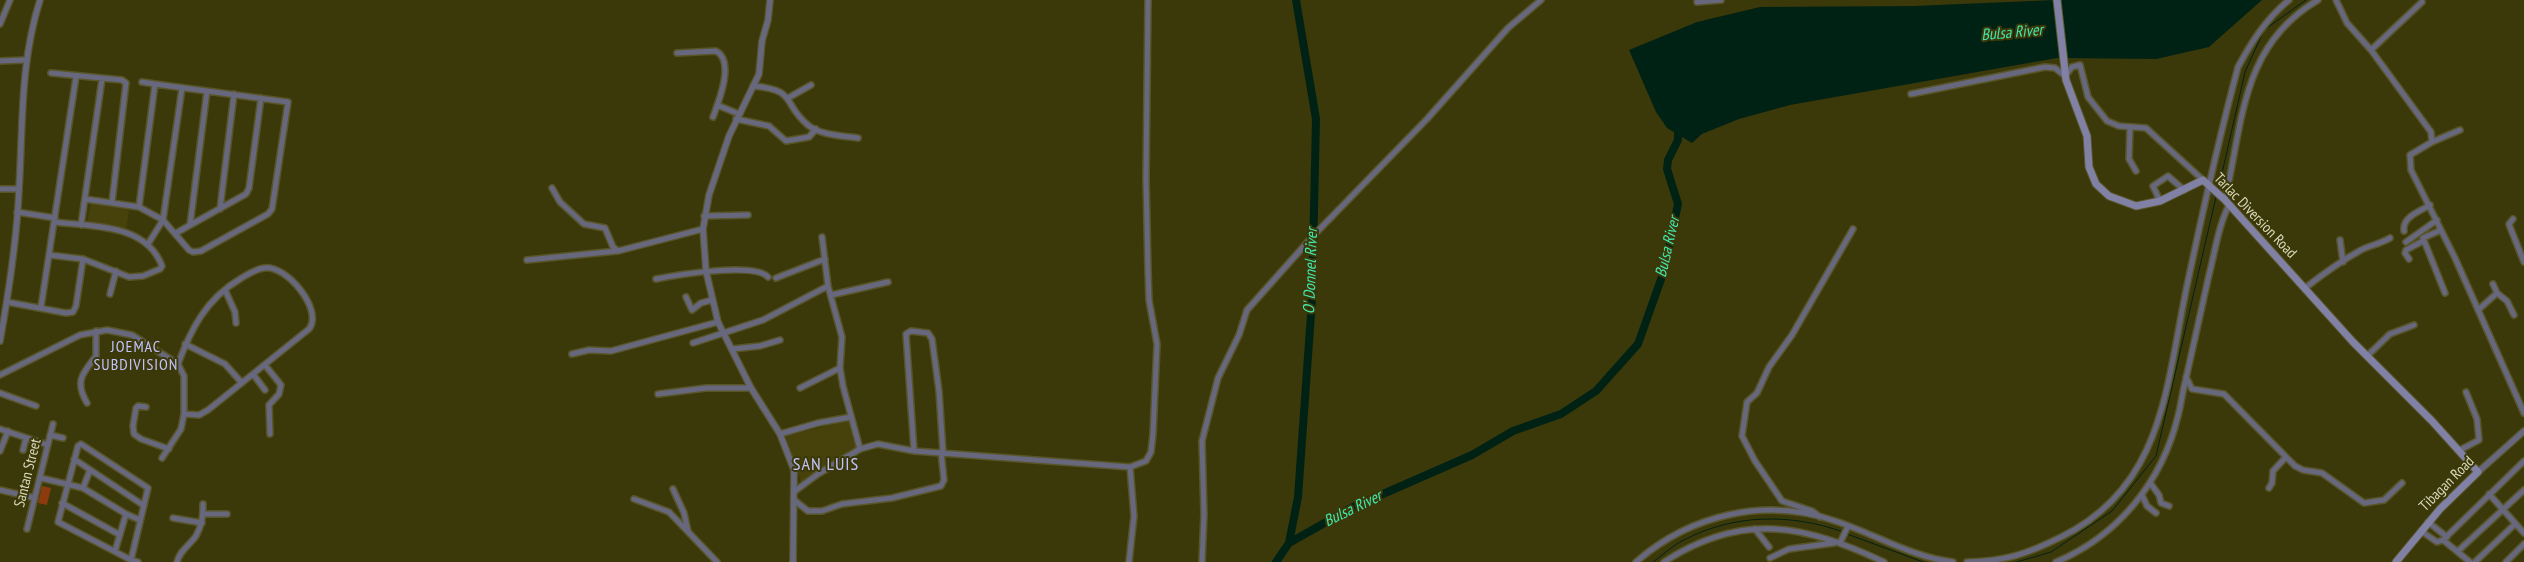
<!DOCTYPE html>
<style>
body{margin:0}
canvas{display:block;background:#3b3809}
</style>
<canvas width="2524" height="562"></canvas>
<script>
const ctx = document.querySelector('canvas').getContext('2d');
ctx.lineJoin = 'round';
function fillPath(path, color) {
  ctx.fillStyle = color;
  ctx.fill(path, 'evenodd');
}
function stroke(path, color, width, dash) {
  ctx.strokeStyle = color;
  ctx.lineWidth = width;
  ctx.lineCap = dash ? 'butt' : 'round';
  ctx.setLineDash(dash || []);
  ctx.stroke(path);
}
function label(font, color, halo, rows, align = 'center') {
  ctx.font = font + ' "PT Sans Narrow",sans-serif';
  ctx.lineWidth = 4;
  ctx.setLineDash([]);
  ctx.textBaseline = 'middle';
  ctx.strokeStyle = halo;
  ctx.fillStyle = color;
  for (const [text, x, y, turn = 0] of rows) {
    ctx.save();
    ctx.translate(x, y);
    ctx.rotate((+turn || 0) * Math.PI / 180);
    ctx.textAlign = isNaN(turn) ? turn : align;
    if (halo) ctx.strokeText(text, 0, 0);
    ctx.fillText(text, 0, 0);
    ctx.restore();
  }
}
const built = new Path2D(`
 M91,203L129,210L126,230L87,224Z
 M849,421L858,449L801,482L786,436Z`);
const green = new Path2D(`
 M42,486L51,488L47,505L38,503Z`);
const water = new Path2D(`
 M2055,0H2262L2209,47L2156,59L2057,58L1790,105L1739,119L1702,134L1692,143L1667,128L1656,112L1629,50L1697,22L1760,7L1914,6Z`);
const stream = new Path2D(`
 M2218,191L2245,72L2264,30L2306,0
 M1847,534L1923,562
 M1653,562C1663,555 1673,545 1684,540C1733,514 1791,513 1843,532
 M2017,562L2051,552L2112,511L2156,456L2216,197`);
const river = new Path2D(`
 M1289,543L1351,508L1472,455L1513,431L1561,414L1596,391L1638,344L1664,271L1678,204L1667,169L1668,160L1678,140V126
 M1276,562L1289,543L1298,497L1312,300L1316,119L1296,0`);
const minor = new Path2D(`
 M2336,0L2347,23L2371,50L2431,132L2432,142L2410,155L2411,170L2455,258L2524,413
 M1697,2L1721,0
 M0,24L10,0
 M2371,50L2422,2
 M677,53L716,51C735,61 719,101 713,117
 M0,61L25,60
 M51,73L122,80L126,83L112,202
 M142,82L155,84
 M753,86C799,90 781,104 809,126C821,135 843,136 858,138
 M1911,94L2045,67L2055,68L2065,76L2072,67L2080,65L2088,97L2107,121L2119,126L2146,128L2203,180
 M788,98L811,85
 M717,105L739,114
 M736,119L769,126L786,141L809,137L816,129
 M2130,127L2129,159L2136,171
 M2432,142L2460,130
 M552,188L560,202L584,224L605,228L613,247L618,251L703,229
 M0,189H19
 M85,199L139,207L163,220L189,250L193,252L201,251L268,214L272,209L288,102L155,84L139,207
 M2225,200C2243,122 2241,45 2318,0
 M2160,201L2153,186L2168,176L2184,190
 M220,209L234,94
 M17,212L55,218
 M704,216L748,215
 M2513,219L2509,224L2510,227L2524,262
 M81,225L102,79
 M190,225L207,91
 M2441,230L2423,238L2445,293
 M2404,231C2402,217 2419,212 2430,205
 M176,233L246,194L249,188L261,98
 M822,237L828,286L842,337L840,368L843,386L860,449
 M2340,240L2343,262
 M2406,242L2437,220
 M148,244L163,220L182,88
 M49,255L83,259L129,277L143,276L160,269L162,266C146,223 92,227 55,222
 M2409,259L2405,253L2406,250L2423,241
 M527,260L617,251
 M776,278L825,259
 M656,279C676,275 755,262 768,277
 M2305,288C2323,274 2341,261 2361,250C2371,245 2380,244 2390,238
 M225,290L235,312L236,323
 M2497,293L2507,301L2514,315
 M110,294L116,271
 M831,295L888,282
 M686,297L692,310L701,303L712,300
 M7,302L66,313L73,312L76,306L83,259
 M41,307L76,77
 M2478,310L2497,293L2493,284
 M693,343L763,320L828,286
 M185,344L225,364L242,383
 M732,349L760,346L780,340
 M572,354L589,350L611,351L718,322
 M2367,356L2390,334L2414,325
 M178,364C191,329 206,299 240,279C247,275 255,269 264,268C286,264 324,310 309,329L208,410L199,415L184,414
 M265,365L281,385L279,394L269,405L270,434
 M253,374L265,390
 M0,375L80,335L107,330L132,335L178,364L184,376V414L181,429L162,458
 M2186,377L2192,389L2224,394L2295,466L2303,470L2322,473L2364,503L2384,500L2402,483
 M800,388L840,368
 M0,393L36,406
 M658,394L706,388H751
 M87,403C74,381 83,373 96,356V331
 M146,407L138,406L136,408L133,426L134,434L141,439L169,449
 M0,429L48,445
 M780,434L818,423L851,417
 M50,435L63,438
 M23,450L26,438
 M2460,450L2479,440L2477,419L2466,392
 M0,451L8,431
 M914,451L906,334L911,331L928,333L932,339L939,391L943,452
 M74,459L143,505
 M41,478L83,488L126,514L140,520
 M2151,484L2159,495L2161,503L2169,506
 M83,488L90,470
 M2269,488L2272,483L2273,471L2285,458
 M673,489L684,513L688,531
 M0,490L35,498
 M795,491L818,474L860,449L878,444L914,451L1130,467L1146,461L1151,452L1153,434L1157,344L1149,300L1148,271L1146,178L1148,0
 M2489,494L2524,533
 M2142,495L2147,506L2156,513
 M634,499L669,512L717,562
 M794,500L808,511H822L842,504L892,498L941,486L944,480L941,452
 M62,503L120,535
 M203,514H227
 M1820,517L1812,511L1782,501L1755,461L1742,436L1747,402L1757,393L1769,367L1792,335L1853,229
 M173,518L202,523
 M2428,522L2447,537
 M27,529L53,424
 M1755,529L1769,547
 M2421,531L2437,542L2443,540L2524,461
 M2443,540L2470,562
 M1840,543L1848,526
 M115,551L126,514
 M2458,551L2524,490
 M1770,558L1789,549L1834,543
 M131,560L148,488L81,444L78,446L58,522L131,560L138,562
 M177,562C180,550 189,546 196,536C202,525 203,516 203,504
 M1129,562L1134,516L1130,467
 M1202,562L1204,514L1202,441L1218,378L1239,335L1247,310L1313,236L1427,119L1508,28L1541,0
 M1636,562C1691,514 1766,497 1835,521C1875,534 1911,557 1953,562
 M1664,562C1743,511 1805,525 1884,562
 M1967,562C2006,561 2027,554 2061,537C2166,486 2166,382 2188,281C2203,210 2219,138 2238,67C2252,41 2266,19 2289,0
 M2056,562C2118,536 2162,482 2178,416C2181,405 2182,394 2185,383C2193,347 2201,311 2209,275C2215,252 2218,227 2229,205
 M2475,562L2515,524
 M2506,562L2524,544`);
const tertiary = new Path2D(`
 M770,0L768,20L762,41L759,74L729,136L709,195L703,229L706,271L718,322L751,388L780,434L794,470L793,562
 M0,341C9,291 17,240 19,189C23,125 20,63 40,0
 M2478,472L2524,431`);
const secondary = new Path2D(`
 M2057,0L2066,80L2087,136L2089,167L2096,184L2109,196L2136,206L2160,201L2203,180L2225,200L2353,342L2432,421L2478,472L2440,509L2396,562`);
const streetNames = [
 ["Tarlac Diversion Road",2255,216,46],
 ["Santan Street",28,473,-76],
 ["Tibagan Road",2447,484,-45]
];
const waterNames = [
 ["Bulsa River",2012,33,-5],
 ["Bulsa River",1668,247,-77],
 ["O' Donnel River",1311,271,-88],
 ["Bulsa River",1353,509,-26]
];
const neighbourhoodNames = [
 ["JOEMAC",136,347],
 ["SUBDIVISION",136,365]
];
const quarterNames = [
 ["SAN LUIS",826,465]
];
fillPath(built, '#47420c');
fillPath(green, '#8b3b0d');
fillPath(water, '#002215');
stroke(stream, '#002215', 1);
stroke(river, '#002215', 8);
stroke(minor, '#585529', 8);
stroke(tertiary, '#585529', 8);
stroke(secondary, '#585529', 9);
stroke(minor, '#67677e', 5);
stroke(tertiary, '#67677e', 5.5);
stroke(secondary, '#8181a5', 7);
label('15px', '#dad9bb', '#3b3809', streetNames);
label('italic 16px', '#41e7ad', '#3b3809', waterNames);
ctx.letterSpacing = '1px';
label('16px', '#c4c4fd', '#3b3809', neighbourhoodNames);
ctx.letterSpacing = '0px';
ctx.letterSpacing = '1px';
label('18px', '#c4c4fd', '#3b3809', quarterNames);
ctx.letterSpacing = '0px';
</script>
